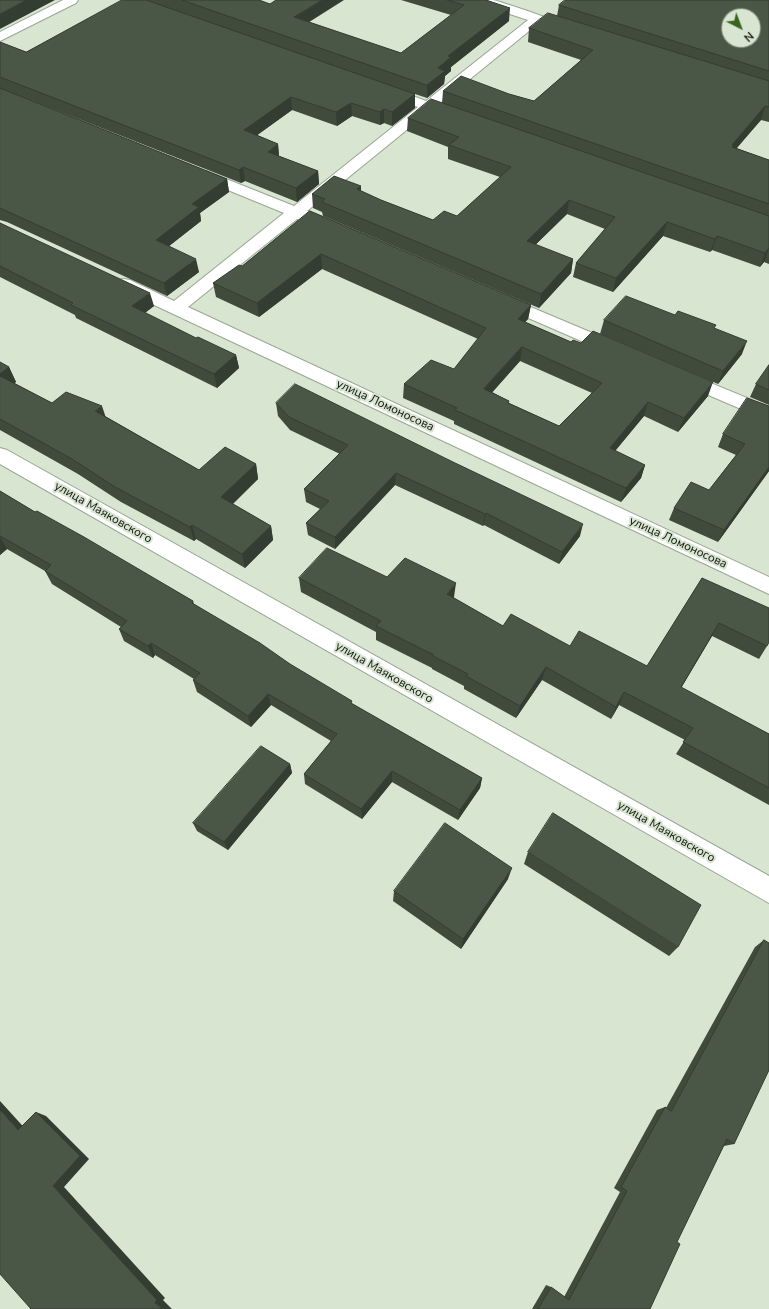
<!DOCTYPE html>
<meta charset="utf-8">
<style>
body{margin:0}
#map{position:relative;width:769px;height:1309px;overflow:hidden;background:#d7e5d1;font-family:"Nunito Sans",sans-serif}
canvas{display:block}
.north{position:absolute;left:721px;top:8px;width:40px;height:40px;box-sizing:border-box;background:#d7e5d1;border:1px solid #879182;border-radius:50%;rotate:138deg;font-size:11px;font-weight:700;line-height:16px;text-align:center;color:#0f130c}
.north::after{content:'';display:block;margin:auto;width:14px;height:18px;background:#3a6320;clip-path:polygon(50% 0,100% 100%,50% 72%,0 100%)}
</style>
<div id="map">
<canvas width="769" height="1309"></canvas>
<div class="north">N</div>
</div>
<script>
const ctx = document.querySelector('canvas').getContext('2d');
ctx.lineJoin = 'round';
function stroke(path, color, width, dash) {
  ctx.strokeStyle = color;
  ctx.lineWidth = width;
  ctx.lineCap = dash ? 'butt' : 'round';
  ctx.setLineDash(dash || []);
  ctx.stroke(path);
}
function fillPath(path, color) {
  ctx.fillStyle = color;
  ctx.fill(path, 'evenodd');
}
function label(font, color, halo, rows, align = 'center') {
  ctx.font = font + ' "Nunito Sans",sans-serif';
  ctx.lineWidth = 4;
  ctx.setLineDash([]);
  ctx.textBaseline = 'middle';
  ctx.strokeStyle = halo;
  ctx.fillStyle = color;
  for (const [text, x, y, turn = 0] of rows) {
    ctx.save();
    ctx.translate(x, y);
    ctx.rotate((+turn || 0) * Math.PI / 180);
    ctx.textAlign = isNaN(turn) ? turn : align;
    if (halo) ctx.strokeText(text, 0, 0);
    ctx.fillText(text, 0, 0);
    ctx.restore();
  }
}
const street = new Path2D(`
 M63,0H78L76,3L0,41V32Z
 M474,0C480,0 487,0 493,0C501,2 551,18 554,22L548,26L539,23L438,105L458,112L460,115L458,118L453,119L430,111L307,211L338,224L340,227L338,230H326L297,219L188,307L769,577V594L118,288L116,284L118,280L124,279L130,280L174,301L284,213L196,177L194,174L196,171H206L294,206L418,107L382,94L380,91L382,88H392L426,101L528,20L476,3Z
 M502,295L621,345L624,349L621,353L615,355L609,353L496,304L494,300L496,296Z
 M684,372L769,407V421L678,382L675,378L678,374Z
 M0,448L7,450L769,876V903L0,464Z`);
const wall = new Path2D(`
 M147,0H259L309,22L401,53L451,15L401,0H488V1L509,21L451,67V71L445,76L444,84L427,98L415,94V108L392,126L384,123L380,125L352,116L337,126L292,110L257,135L278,144L279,156L318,171L319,184L297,202L245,181L241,183L10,92L227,179L229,192L200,213L201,221L169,246L199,272L167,296L7,222L0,220V42L26,52Z
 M769,0V122L761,120L736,148L769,160V264L764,262L760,267L712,250L710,252L663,236L613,292L573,277L576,263L605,229L567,214L535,245L573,259L571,273L539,308L323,216L322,212L313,208L312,194L361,186V191L381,200L433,220L457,216L500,177L448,159V147L407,131L408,118L442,103L443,91L509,94L534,101L581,60L528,42L529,28L557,16L559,5Z
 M310,211L531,305L528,319L525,322L571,342L708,396L678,432L644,416L615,451L645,465L641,478L621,502L454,424V421L403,398L404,384L454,369L478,339L322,269L259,317L216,297L213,283L242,266ZM520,361L592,393L559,426L509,403V401L492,392Z
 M0,223L154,306L145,313L196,338L236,355L239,368L217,388L76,318L75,315L0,277Z
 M675,315L715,329L742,354L718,384L600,334L604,320Z
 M0,362L9,367L16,382L14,383L52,403L105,416L199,470L256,464L258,479L233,504L271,526L273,540L245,568L196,539L194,541L121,502L78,474L0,430Z
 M769,365V405L750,397L756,384Z
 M276,403L580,536L559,564L484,525L483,526L395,485L335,549L308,535L306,523L320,509L306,502L304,489L340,454L290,430L278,416Z
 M769,406V471L718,542L669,520L674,508L709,490L736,455L718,447L723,434Z
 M0,491L35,512L193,601L194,604L290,664L352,704L482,778L480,788L458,820L392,782L362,819L305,784L304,774L331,741L271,705L251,727L197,692L193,680L194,679L155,655L153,658L124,641L119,629L121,627L52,584L45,571L7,549L0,555Z
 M387,577L454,597V598L503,626L570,646L647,666L702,578L767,646L759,659L712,636L681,688L769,734V805L676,754L685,740L619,705L611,719L542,680L516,718L464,689V686L432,669V668L376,640V632L301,592L299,578Z
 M290,764L292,773L228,850L197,831L193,823Z
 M528,852L678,947L669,956L524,864Z
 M508,879L461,949L393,901L394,891Z
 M764,940L734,1144L724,1146H723L677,1242L650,1309H532L546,1285L551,1287L564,1297L620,1192L614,1188L657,1110L665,1107L666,1108L755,947Z`);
const shadedWall = new Path2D(`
 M26,0H55L0,29V14Z
 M322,0H344L295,31L294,17Z
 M510,8L509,21L451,67V71L445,76L444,84L427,98V85L438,68L448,56Z
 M415,94V108L392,126V112Z
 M291,97L292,110L245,144L244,130Z
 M351,103L352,116L337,126L336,112Z
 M765,106L761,120L731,155L732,145Z
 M384,109V123L380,125V112Z
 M278,144L279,157L268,152Z
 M243,167L245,181L241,183L239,170Z
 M318,171L319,184L297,202L296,188Z
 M227,179L229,192L200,213L201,221L159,254L156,240L192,204Z
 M361,186V200L357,189Z
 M569,200L567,214L525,255L527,241Z
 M667,222L663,236L613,292L616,278Z
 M717,236L712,250L710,252L715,239Z
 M769,248L764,262L760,267L765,253Z
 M321,254L322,269L259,317L257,303Z
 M196,259L199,272L167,296L164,283Z
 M573,259L571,273L539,308L541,294Z
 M150,293L154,306L135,320L132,306Z
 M531,305L528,319L515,333L518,319Z
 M747,341L742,354L718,384L723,371Z
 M522,347L520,361L483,403L484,389Z
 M236,355L239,368L217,388L214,374Z
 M9,367L16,382L5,390L0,378V374Z
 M713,382L708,396L678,432L684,418Z
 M648,402L644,416L606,462L610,448Z
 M102,406L107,421L95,411Z
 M256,464L258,479L224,512L221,497Z
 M645,465L641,478L621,502L626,488Z
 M769,467V471L718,542L724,530Z
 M396,473L395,485L335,549V537Z
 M486,513L484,525L483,526L485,514Z
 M583,524L580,536L559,564L562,552Z
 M192,525L196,539L194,541L190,527Z
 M271,526L273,540L245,568L242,554Z
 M0,537L7,549L0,555Z
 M456,583L454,597L446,608L447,594Z
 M719,623L712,636L674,700L681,687Z
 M151,643L155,655L153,658L148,646Z
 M546,667L542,680L516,718L520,706Z
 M624,692L619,705L611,719L616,707Z
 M268,694L271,705L251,727L248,716Z
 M290,764L292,773L228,850L224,842Z
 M392,771V782L362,819L361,809Z
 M482,778L480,788L458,820L460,810Z
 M512,868L508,879L461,949L463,939Z
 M0,1101L30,1134L18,1130L0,1110Z
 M36,1112L46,1116L89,1159L64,1187L165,1298L163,1300L172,1309H162L155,1303L53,1186Z`);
const building = new Path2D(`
 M0,0H26L0,14Z
 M122,0H146L415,94L392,112L384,109L380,112L351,103L336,112L291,97L244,130L278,144L268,152L318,171L296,188L243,167L239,170L0,77V42L26,52Z
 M182,0H259L270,4L276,0H322L294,17L401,53L464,5L447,0H486L510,8L448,56L451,57L438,68L445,71L427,85Z
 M565,0H769V71L559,5ZM729,16H753V40H729Z
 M548,13L769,81V107L765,106L732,145H734L732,147L769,160V204L443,91L461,76L509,94L534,101L593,50L529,28Z
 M0,88L227,179L192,204L199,207L156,240L196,259L164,283L0,208Z
 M431,99L769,216V248L765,253L717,236L715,239L667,222L616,278L576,263L615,217L569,200L527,241L573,259L541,294L322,202L325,199L312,194L334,176L361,186L357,189L381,200L433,220L444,211L457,216L511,167L449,145L459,137L408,118Z
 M310,211L531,305L518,319L571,342L573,340L581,343L593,331L713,382L684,418L648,402L610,448L645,465L626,488L455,410L457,408L404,384L431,360L454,369L486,328L321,254L257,303L213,283L239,265L242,266ZM522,347L602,383L559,426L508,403L509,401L484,389Z
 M0,223L150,293L132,306L196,338L198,337L236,355L214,374L71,305L73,303L0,266Z
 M626,296L675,315L678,311L716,325L714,328L747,341L723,371L604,320Z
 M0,362L9,367L0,374Z
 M769,365V390L756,384Z
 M0,376L52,403L66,392L102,406L95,411L199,470L225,447L256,464L221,497L271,526L242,554L192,525L190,527L115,487L72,459L0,419Z
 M295,384L453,462L583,524L562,552L486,513L485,514L396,473L335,537L306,523L329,501L304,489L348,445L289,417L276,403Z
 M747,398L769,406V467L724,530L674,508L691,482L709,490L745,444L723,434Z
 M0,491L35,512L37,511L84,537L193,601L192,603L260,643L290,664L352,701L351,703L482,778L460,810L392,771L361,809L304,774L337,734L268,694L248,716L193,680L200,673L151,643L148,646L119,629L127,621L45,571L51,565L0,536Z
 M327,548L387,577L405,558L456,583L447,594L503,626L511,614L570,646L579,631L647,666L702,578L769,608V642L767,646L719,623L681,687L769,734V788L683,742L693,728L624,692L616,707L546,667L520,706L466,676L468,674L433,656L434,655L376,626L381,621L299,578Z
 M261,746L290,764L224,842L193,823Z
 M553,813L701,905L678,947L528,852Z
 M445,823L512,868L463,939L394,891Z
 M764,940L769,943V1070L734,1144L727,1139L677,1242L680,1244L650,1309H538L551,1287L569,1300L627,1191L621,1187L665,1107L671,1111Z
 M0,1110L18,1130L36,1112L80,1156L53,1186L157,1300L155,1303L162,1309H31L0,1274Z`);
const streetNames = [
 ["улица Ломоносова",385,406,25],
 ["улица Маяковского",103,513,30],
 ["улица Ломоносова",678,543,25],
 ["улица Маяковского",384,673,30],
 ["улица Маяковского",666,832,30]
];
stroke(street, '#99a693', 2);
fillPath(street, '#fff');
fillPath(wall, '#404b3c');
fillPath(shadedWall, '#343d31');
fillPath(building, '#4b5746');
stroke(building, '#343d31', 1);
label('12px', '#0f130c', '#d7e5d1', streetNames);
</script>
